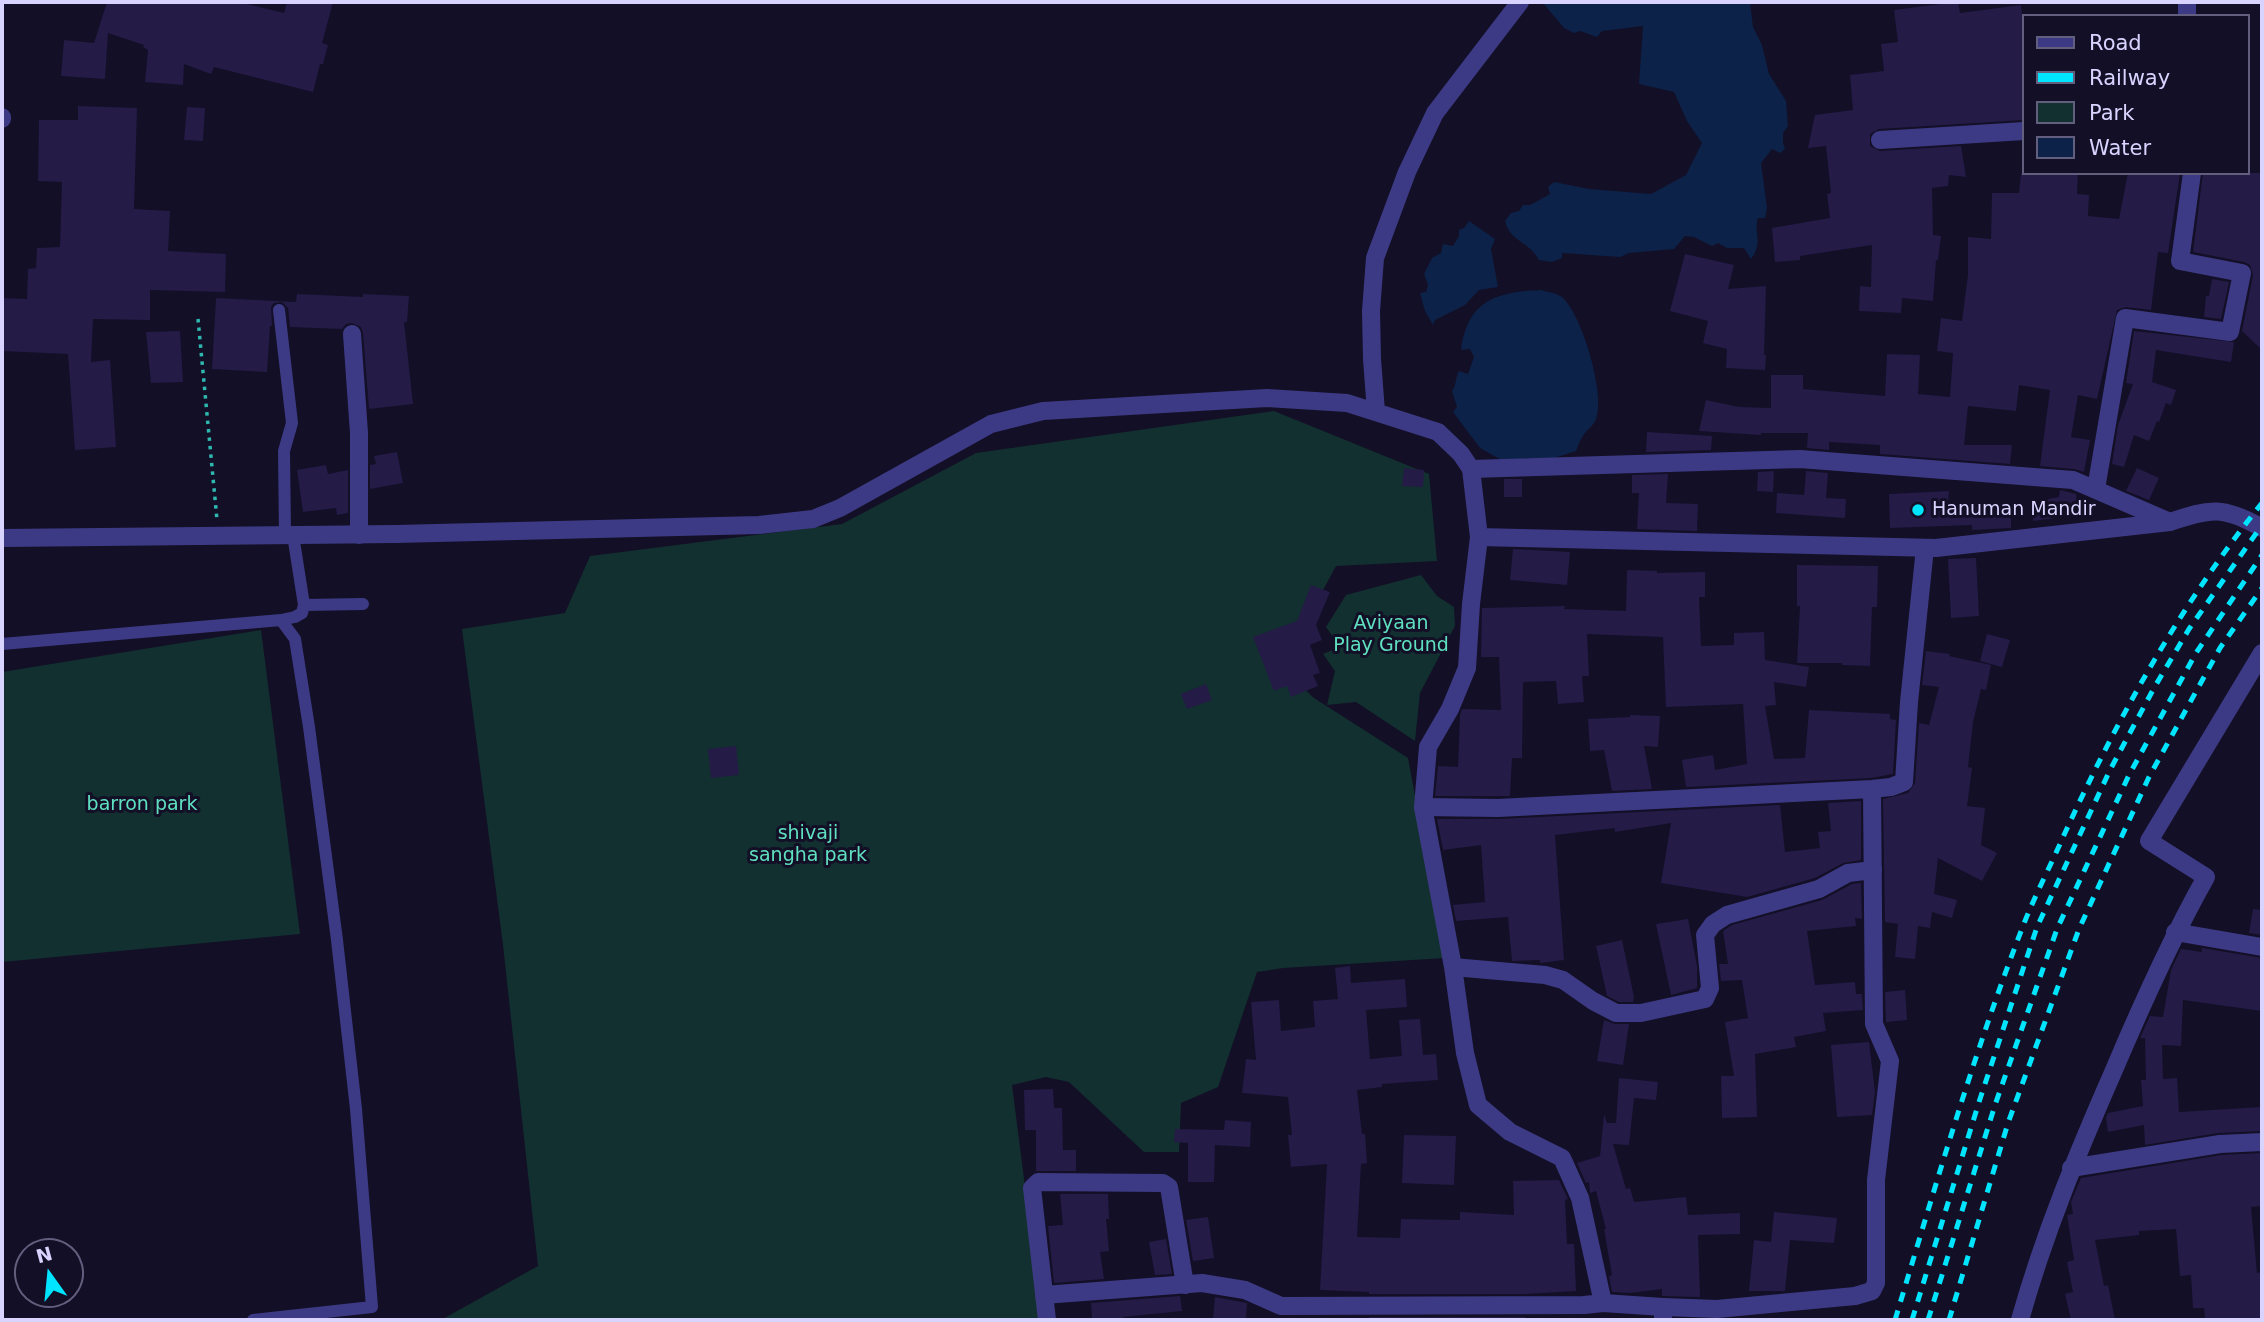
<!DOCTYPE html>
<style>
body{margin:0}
#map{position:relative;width:2264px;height:1322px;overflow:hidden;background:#130f26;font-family:"DejaVu Sans",sans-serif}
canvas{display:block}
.frame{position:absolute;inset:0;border:4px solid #d9d4ff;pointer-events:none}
.legend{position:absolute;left:2022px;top:14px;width:228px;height:161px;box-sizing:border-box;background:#130f26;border:2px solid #625e7d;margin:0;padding:9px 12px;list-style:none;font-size:21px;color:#d9d4ff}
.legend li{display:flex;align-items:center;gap:14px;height:35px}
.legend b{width:35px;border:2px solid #625e7d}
.north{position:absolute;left:14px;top:1238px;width:70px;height:70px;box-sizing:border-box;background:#130f26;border:2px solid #625e7d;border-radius:50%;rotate:345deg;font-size:19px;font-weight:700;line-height:28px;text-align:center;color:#d9d4ff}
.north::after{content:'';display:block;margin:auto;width:24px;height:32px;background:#00e5ff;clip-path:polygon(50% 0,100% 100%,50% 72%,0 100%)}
</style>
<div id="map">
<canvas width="2264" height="1322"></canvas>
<div class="frame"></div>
<ul class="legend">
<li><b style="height:9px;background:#3d3a85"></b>Road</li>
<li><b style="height:9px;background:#00e5ff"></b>Railway</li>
<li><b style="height:19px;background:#12302f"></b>Park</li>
<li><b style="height:19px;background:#0c2248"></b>Water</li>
</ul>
<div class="north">N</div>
</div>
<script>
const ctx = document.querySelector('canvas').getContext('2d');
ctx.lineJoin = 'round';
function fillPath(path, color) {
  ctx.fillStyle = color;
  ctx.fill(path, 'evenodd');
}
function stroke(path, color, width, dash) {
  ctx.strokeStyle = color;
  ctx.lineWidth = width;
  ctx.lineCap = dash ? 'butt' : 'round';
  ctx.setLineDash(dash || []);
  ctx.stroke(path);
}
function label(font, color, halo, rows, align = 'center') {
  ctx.font = font + ' "DejaVu Sans",sans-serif';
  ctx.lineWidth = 6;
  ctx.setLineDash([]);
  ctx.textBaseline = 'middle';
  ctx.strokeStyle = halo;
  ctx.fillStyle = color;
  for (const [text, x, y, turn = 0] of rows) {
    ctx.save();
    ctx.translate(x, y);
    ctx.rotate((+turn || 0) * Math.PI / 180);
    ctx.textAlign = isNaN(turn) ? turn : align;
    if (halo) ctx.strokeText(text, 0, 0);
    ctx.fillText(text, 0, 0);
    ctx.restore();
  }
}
const green = new Path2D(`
 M1274,411L1429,474L1437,561L1336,566L1301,631L1299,684L1314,698L1408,758L1445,958L1283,968L1257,972L1218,1087L1181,1103L1179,1152H1144L1069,1082L1046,1077L1012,1085L1042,1320H441L538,1266L503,945L462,629L565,613L590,556L842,524L976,453Z
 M1421,575L1437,596L1454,607L1455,626L1420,693L1415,741L1356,702L1327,705L1335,671L1323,654L1340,647L1326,627L1346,595Z
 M261,630L300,934L2,962V672Z`);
const water = new Path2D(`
 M1546,2H1750L1753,27L1762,45L1769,74L1786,101L1788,126L1783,133V143L1785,149L1780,153L1772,149L1761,163L1767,208L1765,218H1758C1753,233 1764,242 1751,259L1744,248H1727L1718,243L1712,246L1694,237L1685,236L1674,249L1629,253L1620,257L1562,253V258L1552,262L1539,260C1529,241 1510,242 1505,221L1511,213L1519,211L1523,205H1530L1550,194L1548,187L1554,182L1589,189L1651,194L1686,175L1702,143L1687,121L1674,92L1639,84L1643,26L1602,31L1597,37L1580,31L1574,33L1564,28L1543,3Z
 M1469,221L1495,239L1491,249L1498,287L1479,290L1465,305L1435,320L1433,325L1425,311L1420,293L1426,292L1428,285L1424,274L1432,258L1441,253L1443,244L1453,246L1459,236V230L1464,228Z
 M1541,290C1547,292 1557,293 1562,297C1582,314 1606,396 1596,419C1594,426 1586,430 1583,436C1580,440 1578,446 1576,451L1554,458H1531L1503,461L1480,448L1453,412L1457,407L1452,391C1457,384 1455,378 1459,371L1468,374L1474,357L1470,349L1461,350C1468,300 1496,292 1541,290Z`);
const building = new Path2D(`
 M107,2H239L284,13L287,2H333L322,43L328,45L323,64H320L313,92L214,67L211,74L184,64L183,85L145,82L148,50L143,47L144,45L108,33L105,79L61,76L64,40L94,43Z
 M1956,2H1958L1960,13L2021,5L2024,33V120L1879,129L1870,134V146L1880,151L1961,146L1966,177L1949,175L1948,186L1932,188L1933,235L1941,236L1938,260H1936L1933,301L1902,298L1901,313L1859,311L1860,286L1871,287L1872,245L1800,256V260L1775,262L1772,228L1830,218L1827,194L1831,193L1826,146L1808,148L1815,115L1853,110L1850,75L1884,71L1881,44L1898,42L1894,10Z
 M78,106L137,108L134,209L170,211L168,251L226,254L225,292L150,290V320L93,319L91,362L110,360L116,447L75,450L68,354L2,351V298L27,299L28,269L36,268L37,248L60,247L62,182L38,181L39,120H78Z
 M187,107L205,108L203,141L184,140Z
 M2021,173H2078L2077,194L2089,195L2088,216L2119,219L2128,173H2180L2168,253L2158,252L2151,310L2126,307L2117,310L2097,399L2078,395L2071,437L2090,440L2084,472L2074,469L2040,466L2050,390L2019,385L2016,411L1968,406L1964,445H2012L2010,464L1880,454V445L1829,442V450L1807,448L1808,433H1761V435L1699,431L1706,400L1739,407L1771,408V375H1803V389L1885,396L1887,354L1920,355L1918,394L1950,397L1953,353L1937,351L1941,318L1962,321L1968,275V237L1991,239L1992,193H2019Z
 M2203,173H2262V350L2242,331L2253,275L2250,265L2244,262L2193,252Z
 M1685,254L1734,265L1728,289L1766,286L1764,355H1766L1765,370L1726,368L1727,349L1703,343L1708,321L1670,311Z
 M2212,279L2229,282L2221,319L2204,317L2206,296H2209Z
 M297,294L363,297V294L409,296L407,322H404L413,404L369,409L363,333L361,327L352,323L346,324L342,329L290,327L288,308L282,302L274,303L271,307L272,326H270L267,372L212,369L216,298L296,302Z
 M180,331L183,382L151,383L146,332Z
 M2134,331L2234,342L2231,362L2156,350L2152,382L2176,390L2171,405L2166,403L2159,422L2157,421L2149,441L2134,435L2124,467L2112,464L2118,425L2133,384L2126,383Z
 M1647,432L1712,436L1711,450L1646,452Z
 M397,452L403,483L370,489V465L376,464L374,456Z
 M326,465L328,474L348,470V513L337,515L336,508L303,512L297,470Z
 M1404,468L1424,470L1423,487L1402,486Z
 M2137,468L2159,478L2149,500L2126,491Z
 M1774,471L1773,492L1757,491L1758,472Z
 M1806,471L1828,473L1826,498L1846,499L1845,518L1776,513L1777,493L1804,495Z
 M1668,474L1666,503L1698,504L1697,531L1637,529L1639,493H1632V475Z
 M1504,479H1522V497H1504Z
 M2060,490L2076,494L2078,504H2084V514L2033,521L2035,504H2043V500L2059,497Z
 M1949,491L1948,504H2006L2005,515L2011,516V528L1972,530V525L1890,528L1889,494Z
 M1513,549L1570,552L1567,585L1510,580Z
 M1976,558L1979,616L1951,618L1948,559Z
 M1797,565L1878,566L1877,607H1872L1870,666L1842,665V663H1797L1800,606H1797Z
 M1627,570L1657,571V573L1705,572V597H1699L1701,646L1734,645V633L1764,632L1765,660L1809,667L1806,687L1774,682L1776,705L1765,706L1774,759L1805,758L1809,710L1890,714V719L1896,720L1893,774L1871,778L1686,787L1682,760L1713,755L1715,770L1747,764L1743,704L1666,707L1663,637L1587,634L1589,676H1582L1584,702L1558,704L1556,681L1523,682L1522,758H1512L1510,796H1435L1438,766L1458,767L1460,715L1462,709L1501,710L1499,657H1481L1482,608L1565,606L1564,609L1626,611Z
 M1311,585L1330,592L1316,625L1322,640L1310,645L1320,673L1313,675L1318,686L1291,697L1287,686L1274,691L1253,637L1297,621Z
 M1987,634L2010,640L2002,667L1980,661Z
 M1926,651L1950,654L1949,656L1991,665L1986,690L1981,689L1973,722L1968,767L1972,768L1967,806L1985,808L1981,845L1997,853L1982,881L1938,858L1934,894L1957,900L1952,918L1932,912L1930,928L1918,926L1915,959L1895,957L1898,924L1885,922L1883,799L1908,793L1915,783L1919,723L1929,725L1939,687L1922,685Z
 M1206,684L1212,700L1187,709L1181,694Z
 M1630,715L1660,716L1658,747L1644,746L1652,789L1612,791L1604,750L1590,751L1588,719L1630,717Z
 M736,746L739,775L711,778L708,749Z
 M1861,801V860L1843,863L1815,878L1747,897L1661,883L1671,823L1615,832V828L1555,835L1564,960L1540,963V960L1512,961L1508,917L1456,921L1453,905L1485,902L1481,845L1443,850L1437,819H1499L1780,805L1785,852L1820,848L1818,832L1831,831L1828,803Z
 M1861,883L1862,919L1855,918L1856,926L1807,931L1815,985L1855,982L1856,994H1862L1863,1010L1823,1013L1826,1031L1794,1037L1796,1047L1755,1054L1757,1117L1722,1118L1721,1076H1734L1725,1022L1748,1018L1742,980L1721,981L1719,964H1728L1723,931L1732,925L1822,900L1852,884Z
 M2253,909L2262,910V935L2249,933Z
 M1688,919L1697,966V988L1671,995L1656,924Z
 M1622,940L1634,997L1633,1002H1619L1607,996L1596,946Z
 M2202,948L2262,958V1011L2183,1000L2181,1046L2162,1045L2163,1079L2177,1078L2179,1112L2262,1107V1131L2218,1133L2145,1145L2144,1125L2108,1132L2106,1118L2108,1113L2143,1106L2141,1080H2146L2145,1038H2140L2150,1016L2163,1017L2171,970L2181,949L2202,952Z
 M1350,966L1351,983L1405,979L1407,1007L1366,1010L1370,1059L1402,1056L1399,1020L1420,1019L1423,1055L1436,1054L1438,1080L1382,1084V1087L1357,1090L1362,1134H1365L1367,1163L1361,1164L1357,1237L1400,1238L1401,1219L1460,1220V1212L1514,1215L1513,1181L1559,1180L1568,1199L1565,1200L1567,1244H1574L1576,1291L1525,1294H1369V1292L1320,1290L1327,1164L1291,1167L1288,1135H1292L1288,1097L1242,1093L1246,1059L1256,1060L1251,1002L1279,1000L1281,1031L1315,1027L1313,1001L1338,999L1335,968Z
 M1905,990L1907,1020L1886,1022L1885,992Z
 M1604,1020L1615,1024H1629L1623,1065L1597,1061Z
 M1869,1042L1875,1092L1872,1115L1837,1117L1831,1045Z
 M1619,1078L1658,1082L1656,1100L1634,1098L1629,1145L1613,1144L1626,1189L1630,1188L1634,1202L1686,1197L1688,1215L1740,1213V1234L1698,1235L1700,1297L1662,1296V1289L1630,1293L1612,1292L1609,1276L1612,1275L1604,1229H1606L1596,1191L1590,1193L1589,1182L1586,1183L1577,1163L1600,1156L1604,1114L1607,1123H1616Z
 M1053,1089L1054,1108H1062L1063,1150H1076V1171H1036V1130H1025L1024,1090Z
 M1225,1120L1251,1122L1250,1147L1215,1145L1214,1182H1188V1143L1174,1142L1175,1129L1224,1130Z
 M1404,1135L1456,1136L1454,1185L1402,1183Z
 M2262,1153V1206L2251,1207L2257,1273L2262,1272V1320H2205L2204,1308H2193L2191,1275L2180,1276L2176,1229L2139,1231V1235L2095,1240L2104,1286L2108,1285L2115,1320H2071L2065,1294L2073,1292L2067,1262L2074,1260L2067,1215L2073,1214L2071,1202L2081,1178L2221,1155Z
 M1060,1194H1108L1109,1219H1106L1109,1251L1100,1252L1104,1279L1054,1283L1048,1226L1063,1225Z
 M1774,1212L1837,1218L1834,1243L1790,1240L1785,1291H1749L1754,1240L1771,1242Z
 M1208,1217L1214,1258L1193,1261L1186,1220Z
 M1166,1239L1172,1274L1155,1275L1149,1242Z
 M1180,1296L1182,1311L1123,1317L1124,1320H1092L1091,1303Z
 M1215,1297L1247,1303L1246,1320H1213Z
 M1369,1317H1525V1320H1369Z`);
const path = new Path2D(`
 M198,319L217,520`);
const service = new Path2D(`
 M279,310L292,423L284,451L285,535
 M304,605L363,604
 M281,620L295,617L302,613L304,605L293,535
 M2,644L281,620L295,639L309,727L337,940L356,1109L372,1307L253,1320`);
const minor = new Path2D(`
 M2187,2V16
 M2,117V119
 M1880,140L2024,131
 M352,334L359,433V535
 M1471,469L1800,459L2073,480L2170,522
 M2096,489L2125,318L2230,332L2242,273L2180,261L2192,173
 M1423,807L1498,808L1872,789L1891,787L1904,782L1909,702L1925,548
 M2175,932L2262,947
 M2071,1168L2220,1144L2262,1142
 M1663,1307L1717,1309L1855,1296L1872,1291L1876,1283V1180L1890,1061L1874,1024L1872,789
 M1047,1320L1032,1188L1038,1182L1163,1183L1169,1187L1185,1285
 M2020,1320C2044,1234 2078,1152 2114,1070C2142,1004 2171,939 2206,877L2149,841L2262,653`);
const tertiary = new Path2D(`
 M1376,412L1372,359L1371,311L1375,258L1407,172L1435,113L1520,2
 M1479,537L1471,604L1467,668L1450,709L1428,747L1423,807L1453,967L1465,1053L1478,1105L1510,1132L1562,1158L1580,1198L1603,1303
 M2,538L396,534L759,525L813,519L840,508L991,424L1043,411L1267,398L1347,403L1438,432L1461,454L1471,469L1479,537L1936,548L2170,522C2210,508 2224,506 2262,528
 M1453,967L1545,975L1563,980L1593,1001L1616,1013H1641L1705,999L1710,988L1705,935L1713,924L1727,915L1819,889L1848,873L1873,870
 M1044,1295L1202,1283L1245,1290L1281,1306L1584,1305L1603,1303L1663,1307V1320`);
const rail = new Path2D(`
 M1895,1320C1935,1188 1973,1055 2023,926C2035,895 2051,865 2064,835C2118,717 2181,604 2262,503
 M1912,1320L1979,1102L2037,927L2110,770L2154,688L2189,629L2262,525
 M1928,1320L1995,1105L2057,929L2129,775L2196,653L2262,555
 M1949,1320L2008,1123L2079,929L2149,777L2220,648L2262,588`);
const markers = [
 [1918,510,7,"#00e5ff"]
];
const poiNames = [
 ["Hanuman Mandir",1932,510]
];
const parkNames = [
 ["Aviyaan",1391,624],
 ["Play Ground",1391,646],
 ["barron park",142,805],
 ["shivaji",808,834],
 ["sangha park",808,856]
];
fillPath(green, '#12302f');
fillPath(water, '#0c2248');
fillPath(building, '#241b47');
stroke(path, '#2fb8b0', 3.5, [3.5, 5]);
stroke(service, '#3d3a85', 12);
stroke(minor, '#3d3a85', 18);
stroke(tertiary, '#3d3a85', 18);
stroke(rail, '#00e5ff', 5, [10, 9]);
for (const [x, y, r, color] of markers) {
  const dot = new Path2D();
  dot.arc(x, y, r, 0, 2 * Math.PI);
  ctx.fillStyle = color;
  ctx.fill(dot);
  stroke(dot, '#130f26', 2.5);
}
label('19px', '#d9d4ff', '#130f26', poiNames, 'left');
label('19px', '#5fe0c0', '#130f26', parkNames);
</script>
